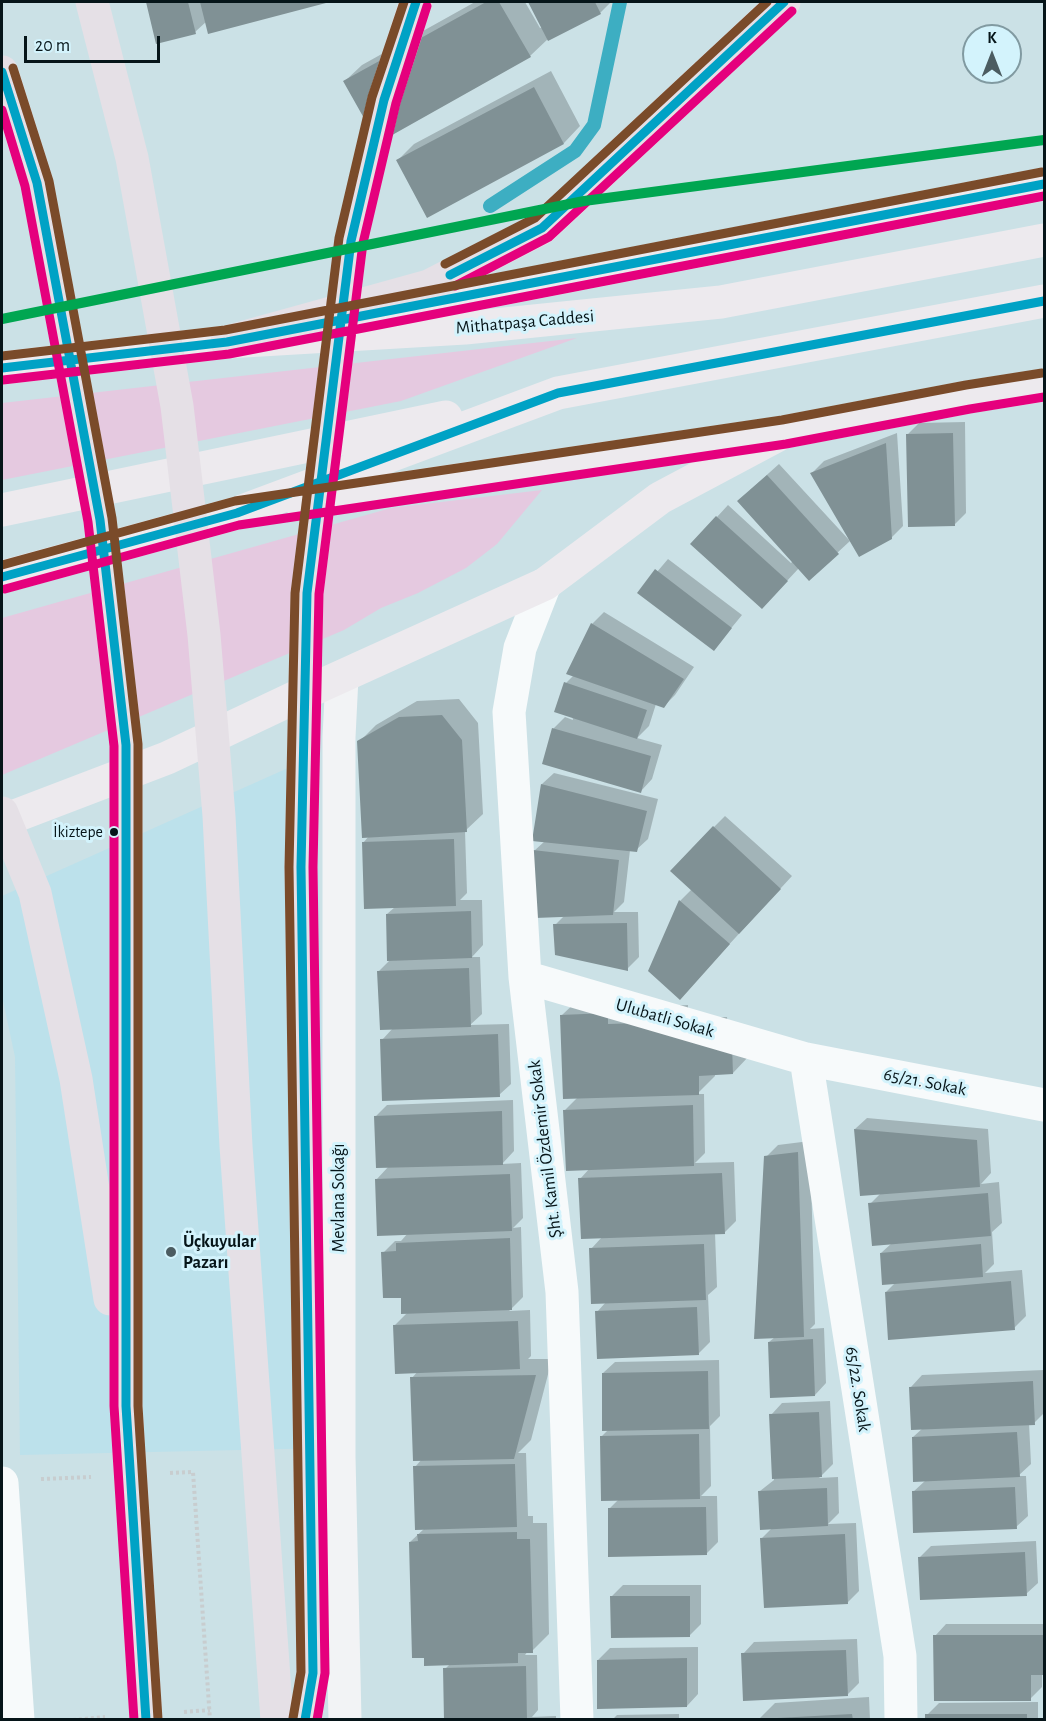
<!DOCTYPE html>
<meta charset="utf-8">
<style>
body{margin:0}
#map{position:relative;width:1046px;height:1721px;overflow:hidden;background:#cbe1e6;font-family:"Alegreya Sans",sans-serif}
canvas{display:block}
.frame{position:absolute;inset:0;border:3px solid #061519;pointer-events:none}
.north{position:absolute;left:962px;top:24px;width:60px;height:60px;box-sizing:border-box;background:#d3f3fc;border:2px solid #819aa1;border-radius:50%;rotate:0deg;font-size:16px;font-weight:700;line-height:24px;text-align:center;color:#061519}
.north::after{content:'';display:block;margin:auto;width:21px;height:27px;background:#4b5c61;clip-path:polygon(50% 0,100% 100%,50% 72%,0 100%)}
.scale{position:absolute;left:24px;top:36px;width:136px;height:27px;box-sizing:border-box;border:3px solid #061519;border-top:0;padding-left:8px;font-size:18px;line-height:21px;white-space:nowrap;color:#061519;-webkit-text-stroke:4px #d3f3fc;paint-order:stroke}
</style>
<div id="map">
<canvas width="1046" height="1721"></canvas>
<div class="frame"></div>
<div class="north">K</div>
<div class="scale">20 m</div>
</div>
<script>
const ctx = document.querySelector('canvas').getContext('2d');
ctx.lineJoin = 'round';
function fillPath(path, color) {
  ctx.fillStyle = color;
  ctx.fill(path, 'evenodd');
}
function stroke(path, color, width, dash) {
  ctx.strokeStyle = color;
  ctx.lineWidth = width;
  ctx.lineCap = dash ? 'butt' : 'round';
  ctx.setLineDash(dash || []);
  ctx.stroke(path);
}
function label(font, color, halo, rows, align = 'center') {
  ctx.font = font + ' "Alegreya Sans",sans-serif';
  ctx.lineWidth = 6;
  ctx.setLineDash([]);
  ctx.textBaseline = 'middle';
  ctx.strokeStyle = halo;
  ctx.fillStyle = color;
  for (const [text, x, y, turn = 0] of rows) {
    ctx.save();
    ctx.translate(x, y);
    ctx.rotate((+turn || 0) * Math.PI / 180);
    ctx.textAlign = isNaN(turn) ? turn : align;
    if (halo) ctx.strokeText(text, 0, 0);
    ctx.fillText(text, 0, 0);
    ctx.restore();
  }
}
const built = new Path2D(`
 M317,755L328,1448L20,1455L15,1057L2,996V896Z`);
const green = new Path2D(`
 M577,338L401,401L2,480V403Z
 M542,490L497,544L466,568L418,593L381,608L344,630L2,775V618L391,508Z`);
const shadow = new Path2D(`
 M147,2H326L207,21L195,32L157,42Z
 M475,2H525L540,28L543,27L529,2H611L600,13L549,38L530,56L345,81L362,65Z
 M551,71L580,126L564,143L427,216L398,160L414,144Z
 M965,422L966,513L955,524L908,434L919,423Z
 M897,433L903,526L891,538L812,473L824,461Z
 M779,464L850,541L809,579L799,568L773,596L717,517L728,505L791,563L793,561L750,490Z
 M668,559L742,615L714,649L640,592Z
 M604,612L694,667L675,695L663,707L656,704L649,726L637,738L662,745L652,779L641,791L553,729L565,717L573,720L566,683L574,675L592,624Z
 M459,699L478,723L483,814L465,831L467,893L460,900H482L483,945L472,957H480L482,1014L470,1025L509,1024L511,1084L499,1095L382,1040L393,1028L379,971L389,961L387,914L395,907L363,843L369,836L359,742L376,725L417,701Z
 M554,773L658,799L648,839L636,850H630L624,902L614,912H638L639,957L627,969L555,925L564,916L534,851L545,841L542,784Z
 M725,816L792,876L691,986L650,971L680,901L692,889L714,827Z
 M579,999L624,1008L688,1005V1018L727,1017L728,1028L749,1056L733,1073H715V1076L697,1094H704L705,1153L695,1163L734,1162L736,1221L724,1233H715L717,1287L708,1295L710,1342L698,1354L597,1312L606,1302L591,1249L602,1237L580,1179L590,1168L565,1110L578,1097L562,1015Z
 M513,1100L514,1151L502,1164L521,1163L523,1218L513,1228L521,1227L523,1297L509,1311L530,1310L531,1356L528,1359H552L531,1440L518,1453H526L528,1516H533V1523H547L549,1634L532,1651H528L525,1655H537L538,1710L532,1717L556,1716V1720H444L446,1719L445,1669L450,1664L410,1542L425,1528L415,1467L422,1459L412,1378L418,1371L394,1326L407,1313L383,1253L395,1241H401L408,1233L376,1180L389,1166L376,1116L387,1105Z
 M867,1118L988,1129L991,1173L981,1184L999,1182L1002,1223L992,1232L994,1264L985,1273L1022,1270L1026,1316L1014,1328L886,1292L895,1283L881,1253L892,1243L870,1204L881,1193L855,1129Z
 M810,1141L815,1324L810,1329L824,1328L826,1383L815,1395L769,1342L775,1337L766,1157L778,1145Z
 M719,1360L720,1416L710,1426L711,1486L701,1496H717L718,1542L706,1554L609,1509L619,1499L601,1437L609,1429L603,1373L615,1362Z
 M1044,1370V1413L1034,1423H1029L1031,1464L1018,1476H1026L1028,1516L1016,1527L913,1492L926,1480L913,1437L923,1428L911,1387L922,1375Z
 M830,1401L833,1464L819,1478L838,1477L839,1513L828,1524L856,1523L859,1591L847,1603L762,1538L773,1527L760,1491L774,1480L771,1415L782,1403Z
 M1036,1541L1038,1583L1026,1594L920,1557L931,1546Z
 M623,1585H701V1624L690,1635L611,1597Z
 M946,1624H1044V1673H1042V1687L1030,1699L935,1636Z
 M857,1639L859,1683L847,1695L743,1654L754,1642Z
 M698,1647V1694L687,1706L598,1660L610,1648Z
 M869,1697L870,1720H758L775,1703Z
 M1038,1702V1720H927V1715L939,1703Z
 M679,1714V1720H612L617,1715Z`);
const stream = new Path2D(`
 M490,206L575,151L594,125L620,2`);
const building = new Path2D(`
 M146,2H188L196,34L156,44Z
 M200,2H325L326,3L208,34Z
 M486,2H499L531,57L378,143L343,81Z
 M528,2H595L601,14L548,41Z
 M534,87L564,144L427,218L396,160Z
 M953,433L955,526L908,527L906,434Z
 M886,443L892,539L859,557L810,473Z
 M767,475L839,554L809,581L737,501Z
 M716,516L788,581L762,609L690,544Z
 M655,569L732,628L714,651L637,593Z
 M591,623L684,679L664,708L566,674Z
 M564,682L647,710L637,739L554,712Z
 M442,715L462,740L467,832L362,838L357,741L399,717Z
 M552,728L651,756L641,793L542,764Z
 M541,784L647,811L637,852L532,841Z
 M713,826L781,889L739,934L670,871Z
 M454,839L456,906L364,909L362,842Z
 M533,850L619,860L613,915L535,918Z
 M679,900L730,944L680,1000L648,971Z
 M471,911L472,958L387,961L386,914Z
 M627,923L628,971L555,955L553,924Z
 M469,968L471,1027L380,1030L377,971Z
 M608,1013V1024L672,1022L732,1044L733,1074L699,1076V1095L563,1099L560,1015Z
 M498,1034L500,1097L382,1101L380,1039Z
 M693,1105L694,1166L566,1171L563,1110Z
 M502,1111L503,1165L376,1168L374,1116Z
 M854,1129L977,1140L980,1187L860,1196Z
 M798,1152L804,1337L754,1339L764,1156Z
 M722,1173L725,1234L581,1239L578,1178Z
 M510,1174L512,1231L377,1236L375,1179Z
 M988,1193L991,1236L872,1246L868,1203Z
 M510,1238L512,1310L401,1314V1298H383L381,1252L396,1251V1243Z
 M704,1244L706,1300L591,1304L589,1248Z
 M981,1244L983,1277L882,1285L880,1253Z
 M1011,1281L1015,1330L888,1340L885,1292Z
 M697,1307L699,1355L597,1359L595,1311Z
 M518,1321L520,1369L395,1374L393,1325Z
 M813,1339L815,1396L770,1398L768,1342Z
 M708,1371L709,1429L602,1431V1373Z
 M536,1375L514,1459L413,1461L410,1377Z
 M1033,1381L1035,1425L911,1430L909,1387Z
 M819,1412L822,1477L772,1479L769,1414Z
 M1017,1432L1020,1477L913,1482L912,1437Z
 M699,1434L700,1499L601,1501L600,1436Z
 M515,1464L517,1527L415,1530L413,1466Z
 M1015,1487L1017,1529L913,1533L912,1491Z
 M827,1488L828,1526L760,1530L758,1491Z
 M706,1507L707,1555L608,1557V1508Z
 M517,1532V1539H530L533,1653H518V1663L424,1666V1658H412L409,1542L418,1541L417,1534Z
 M845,1534L848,1604L764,1608L760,1538Z
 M1025,1552L1027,1596L920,1600L918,1557Z
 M610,1596H690V1637L611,1638Z
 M933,1635H1044V1675H1031V1701H934Z
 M846,1650L848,1696L743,1701L741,1653Z
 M687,1658V1707L597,1709V1660Z
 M526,1666L527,1720H444L443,1668Z
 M852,1714L853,1720H778L777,1718Z
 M925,1714H1027V1720H925Z`);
const path = new Path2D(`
 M170,1473L193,1472L210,1720
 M41,1479L91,1477
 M184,1712L210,1710
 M73,1720L105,1717`);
const street = new Path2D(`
 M545,584L520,648L509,712L525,977L562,1292L577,1720
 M525,977L806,1059L1044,1105
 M806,1059L900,1656L901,1720
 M2,1483L18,1720`);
const secondary = new Path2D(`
 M342,677L339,737V1457L345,1720`);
const primary = new Path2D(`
 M388,311L1044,184
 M2,368L227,342L465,328L721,302L1044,240
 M301,503L784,432L968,397L1044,385
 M2,510L446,417
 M2,577L237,513L558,393L1044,301
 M2,821L167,758L296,697L545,584L660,498L784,432`);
const highway = new Path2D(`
 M92,2L132,158L177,406L204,635L219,816L236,1146L277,1720
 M2,72L37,183L100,520L126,745V1406L146,1720
 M227,342L429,286L542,228L784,2
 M2,813L35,893L76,1079L110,1299
 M305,1720L313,1673L301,867L307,593L351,241L384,100L416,2`);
const bus1 = new Path2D(`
 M2,72L37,183L100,520L126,745V1406L146,1720
 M450,275L542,228L784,2
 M2,368L227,342L1044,184
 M2,577L237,513L558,393L1044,301
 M305,1720L313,1673L301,867L307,593L351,241L384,100L416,2`);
const bus2 = new Path2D(`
 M2,110L25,186L88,522L114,746V1406L134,1720
 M455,286L549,237L792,11
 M3,380L229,354L1044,196
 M5,589L239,525L786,444L970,409L1044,397
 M317,1720L325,1673L313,867L319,594L363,243L396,103L427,6`);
const bus3 = new Path2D(`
 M13,68L49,181L112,518L138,744V1406L158,1719
 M445,264L535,218L767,2
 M2,356L225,330L1042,172
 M2,565L235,501L782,420L966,385L1042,373
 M293,1718L301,1672L289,867L295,593L339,238L372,97L404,2`);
const metro1 = new Path2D(`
 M2,319L584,201L1044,140`);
const markers = [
 [114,832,5,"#061519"],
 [171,1252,6,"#4b5c61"]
];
const busNames = [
 ["İkiztepe",103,832]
];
const streetNames = [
 ["Mithatpaşa Caddesi",525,322,-5],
 ["Ulubatli Sokak",665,1018,16],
 ["65/21. Sokak",925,1082,11],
 ["Şht. Kamil Özdemir Sokak",545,1149,-97],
 ["Mevlana Sokağı",339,1198,-90],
 ["65/22. Sokak",858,1389,81]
];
const poiNames = [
 ["Üçkuyular",183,1242],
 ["Pazarı",183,1263]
];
fillPath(built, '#bce1eb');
fillPath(green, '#e5c9e0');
fillPath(shadow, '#0003');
stroke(stream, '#3daec2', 14);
fillPath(building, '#809195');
stroke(path, '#c8cdcf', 4, [3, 3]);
stroke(street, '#f7fafb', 33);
stroke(secondary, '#f2f3f5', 33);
stroke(primary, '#edeaee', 33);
stroke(highway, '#e5e0e6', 33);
stroke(bus1, '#00a2c5', 9);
stroke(bus2, '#e5007d', 9);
stroke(bus3, '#7a4b2a', 9);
stroke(metro1, '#00a651', 10);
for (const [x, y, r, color] of markers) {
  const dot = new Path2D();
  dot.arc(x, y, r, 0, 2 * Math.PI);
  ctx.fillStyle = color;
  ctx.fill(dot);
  stroke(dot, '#d3f3fc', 2);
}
label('16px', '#061519', '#d3f3fc', busNames, 'right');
label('18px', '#061519', '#d3f3fc', streetNames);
label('bold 18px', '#061519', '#d3f3fc', poiNames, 'left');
</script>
